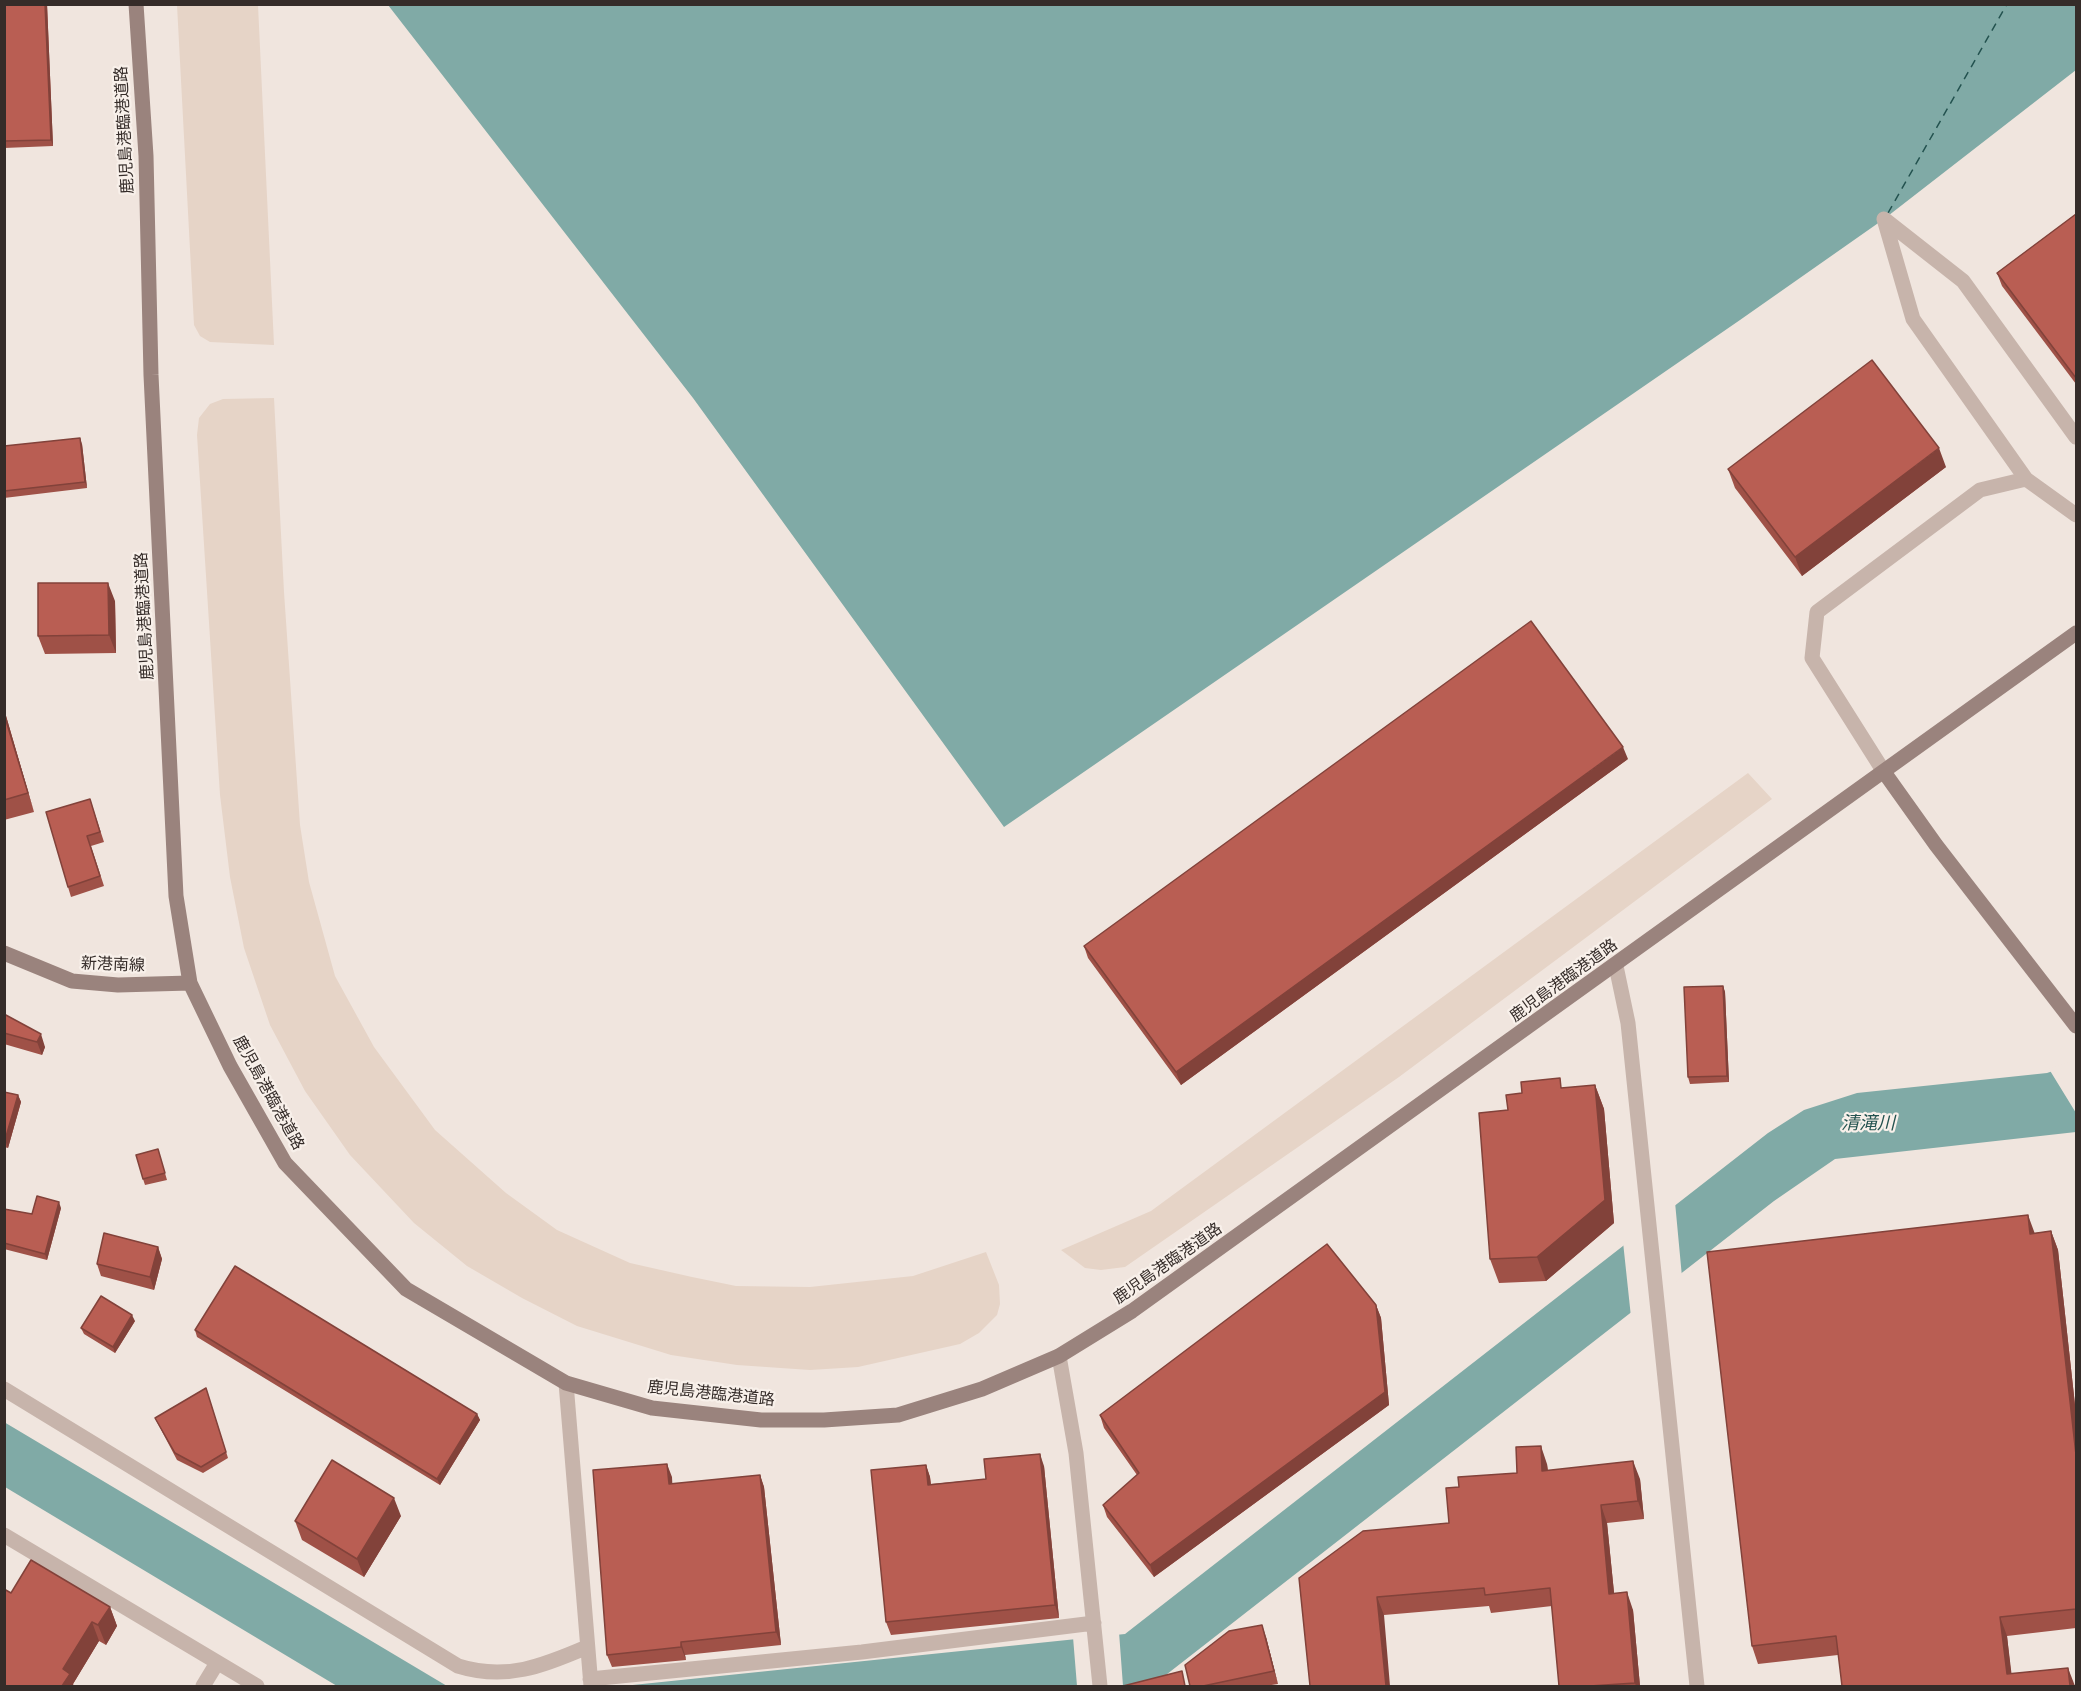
<!DOCTYPE html>
<meta charset="utf-8">
<style>
body{margin:0}
#map{position:relative;width:2081px;height:1691px;overflow:hidden;background:#f0e5de;font-family:Helvetica,sans-serif}
canvas{display:block}
.frame{position:absolute;inset:0;border:6px solid #352c29;pointer-events:none}
</style>
<div id="map">
<canvas width="2081" height="1691"></canvas>
<div class="frame"></div>
</div>
<script>
const ctx = document.querySelector('canvas').getContext('2d');
ctx.lineJoin = 'round';
function fillPath(path, color) {
  ctx.fillStyle = color;
  ctx.fill(path, 'evenodd');
}
function stroke(path, color, width, dash) {
  ctx.strokeStyle = color;
  ctx.lineWidth = width;
  ctx.lineCap = dash ? 'butt' : 'round';
  ctx.setLineDash(dash || []);
  ctx.stroke(path);
}
function label(font, color, halo, rows, align = 'center') {
  ctx.font = font + ' Helvetica,"Noto Sans JP",sans-serif';
  ctx.lineWidth = 4.5;
  ctx.setLineDash([]);
  ctx.textBaseline = 'middle';
  ctx.strokeStyle = halo;
  ctx.fillStyle = color;
  for (const [text, x, y, turn = 0] of rows) {
    ctx.save();
    ctx.translate(x, y);
    ctx.rotate((+turn || 0) * Math.PI / 180);
    ctx.textAlign = isNaN(turn) ? turn : align;
    if (halo) ctx.strokeText(text, 0, 0);
    ctx.fillText(text, 0, 0);
    ctx.restore();
  }
}
const plaza = new Path2D(`
 M177,5H258L274,345L210,342L200,336L194,325Z
 M274,398L284,592L300,825L309,882L335,976L374,1047L435,1130L506,1193L557,1230L630,1263L692,1277L736,1286L810,1287L913,1276L986,1252L999,1285L1000,1304L997,1315L979,1333L960,1344L858,1367L810,1370L737,1365L671,1355L577,1326L522,1298L467,1266L414,1223L350,1155L305,1091L270,1025L244,948L230,877L220,795L197,435L199,418L210,404L223,399Z
 M1748,773L1772,799L1399,1077L1125,1267L1101,1270L1085,1268L1061,1250L1151,1211Z`);
const water = new Path2D(`
 M2076,4V70L1884,219L1740,320L1004,827L693,398L388,5Z
 M2076,1063V1132L1835,1159L1774,1201L1162,1678L1145,1686H623L1125,1634L1768,1133L1804,1110L1857,1093L2047,1073Z
 M4,1422L447,1686H337L5,1487Z`);
const pier = new Path2D(`
 M2076,1060V1113L2049,1069Z
 M1675,1202L1682,1277L1631,1317L1623,1242Z
 M1119,1632L1123,1686H1077L1073,1637Z`);
const ferry = new Path2D(`
 M1888,213L2007,4`);
const street = new Path2D(`
 M1884,219L1913,319L2026,479
 M1884,219L1963,281L2076,437
 M1884,772L1812,658L1817,612L1980,490L2026,479L2076,515
 M1616,966L1628,1023L1697,1686
 M1059,1356L1076,1453L1100,1686
 M566,1383L591,1686
 M4,1389L458,1666C506,1681 543,1666 587,1647
 M4,1535L257,1686
 M590,1679L862,1652L1094,1623
 M203,1686L217,1663`);
const secondary = new Path2D(`
 M136,4L146,156L151,375L176,896L190,983L230,1066L285,1163L406,1289L566,1383L652,1408L761,1420H824L898,1415L982,1389L1059,1356L1132,1311L2076,633
 M1884,772L1936,845L2076,1026
 M4,953L72,981L118,985L190,983`);
const wall = new Path2D(`
 M4,4H47L53,146L4,148Z
 M2076,214V384L2002,286L1997,273Z
 M82,444L87,488L4,498V446Z
 M1946,467L1802,576L1735,488L1728,469Z
 M115,601L116,653L45,654L38,636Z
 M4,709L34,812L4,820Z
 M1628,759L1181,1085L1088,958L1084,946Z
 M90,799L104,842L91,846L104,886L71,897L68,887Z
 M1723,986L1725,992L1729,1082L1690,1084L1688,1077Z
 M4,1014L45,1047L42,1055L4,1044Z
 M1595,1085L1604,1109L1614,1223L1546,1281L1499,1283L1490,1259L1508,1110L1522,1093Z
 M4,1092L18,1095L21,1102L8,1148L4,1147Z
 M158,1149L167,1180L145,1185L143,1179Z
 M61,1208L47,1260L4,1249V1209L32,1214Z
 M2051,1231L2058,1250L2076,1414V1628L2007,1636L2011,1674L2075,1686L1838,1655L1758,1664L1752,1646L2035,1233Z
 M158,1247L162,1259L154,1290L101,1276L97,1264Z
 M1376,1305L1381,1318L1389,1405L1154,1577L1107,1517L1103,1505L1137,1475L1104,1428L1100,1415Z
 M135,1321L115,1353L84,1334L81,1328Z
 M195,1330L477,1414L480,1420L440,1485L197,1337Z
 M206,1388L228,1458L203,1473L177,1460L158,1424L155,1418Z
 M1547,1464L1548,1470L1640,1479L1644,1519L1607,1523L1614,1593L1633,1610L1640,1686H1559L1552,1606L1491,1613L1489,1606L1384,1615L1299,1578L1449,1523L1459,1487L1517,1473Z
 M926,1465L930,1477L931,1484L986,1479L1044,1466L1059,1618L891,1635L886,1622Z
 M760,1475L764,1487L781,1645L685,1655L686,1660L612,1667L607,1655L672,1477V1484Z
 M401,1516L364,1577L302,1540L295,1521Z
 M11,1593L110,1607L117,1626L106,1645L99,1641L73,1684Z
 M1266,1637L1278,1684L1265,1686H1190Z`);
const shadedWall = new Path2D(`
 M45,4H47L53,146L51,140Z
 M80,438L82,444L87,488L85,482Z
 M1939,448L1946,467L1802,576L1795,557Z
 M108,583L115,601L116,653L109,635Z
 M4,709L34,812L28,793L4,714Z
 M1623,747L1628,759L1181,1085L1176,1072Z
 M1723,986L1725,992L1729,1082L1727,1076Z
 M41,1034L45,1047L42,1055L37,1042Z
 M1595,1085L1604,1109L1614,1223L1546,1281L1537,1257Z
 M18,1095L21,1102L8,1148L5,1140Z
 M59,1202L61,1208L47,1260L45,1254Z
 M2028,1215L2035,1234H2030Z
 M2051,1231L2058,1250L2076,1414V1455Z
 M158,1247L162,1259L154,1290L150,1277Z
 M1376,1305L1381,1318L1389,1405L1154,1577L1150,1565Z
 M132,1315L135,1321L115,1353L113,1347Z
 M477,1414L480,1420L440,1485L437,1479Z
 M1541,1446L1547,1464L1549,1489L1542,1471Z
 M1040,1454L1044,1466L1059,1618L1055,1605Z
 M1633,1461L1640,1479L1644,1519L1638,1501Z
 M667,1464L672,1477L673,1497L669,1484Z
 M926,1465L930,1477L932,1497L928,1485Z
 M760,1475L764,1487L781,1645L776,1632Z
 M394,1498L401,1516L364,1577L357,1559Z
 M1601,1505L1607,1523L1616,1612L1609,1594Z
 M1627,1592L1633,1610L1640,1686H1636L1635,1683Z
 M1377,1597L1384,1615L1390,1686H1386Z
 M110,1607L117,1626L106,1645L98,1625Z
 M2000,1617L2007,1636L2013,1686L2007,1674Z
 M92,1622L99,1641L73,1684L74,1686H62L63,1669Z
 M1262,1625L1266,1637L1278,1684L1274,1671Z
 M681,1642L685,1655L686,1660L681,1647Z
 M2068,1668L2075,1686H2070Z`);
const building = new Path2D(`
 M4,4H45L51,140L4,141Z
 M2076,214V378L1997,273Z
 M1872,360L1939,448L1795,557L1728,469Z
 M80,438L85,482L4,491V446Z
 M38,583H108L109,635L38,636Z
 M1531,621L1623,747L1176,1072L1084,946Z
 M4,714L28,793L4,800Z
 M90,799L100,832L87,836L100,876L68,887L46,812Z
 M1723,986L1727,1076L1688,1077L1684,987Z
 M4,1014L41,1034L37,1042L4,1033Z
 M1560,1078L1561,1088L1595,1085L1605,1200L1537,1257L1490,1259L1479,1113L1508,1110L1506,1095L1522,1093L1521,1082Z
 M4,1092L18,1095L5,1140H4Z
 M158,1149L165,1173L143,1179L136,1155Z
 M37,1196L59,1202L45,1254L4,1243V1209L32,1214Z
 M2028,1215L2030,1234L2051,1231L2076,1455V1609L2000,1617L2007,1674L2068,1668L2070,1686H1842L1836,1636L1752,1646L1707,1252Z
 M104,1233L158,1247L150,1277L97,1264Z
 M1327,1244L1376,1305L1385,1392L1150,1565L1103,1505L1139,1473L1100,1415Z
 M235,1266L477,1414L437,1479L195,1330Z
 M101,1296L132,1315L113,1347L81,1328Z
 M206,1388L226,1452L201,1467L175,1453L155,1418Z
 M1541,1446L1542,1471L1633,1461L1638,1501L1601,1505L1609,1594L1627,1592L1635,1683L1590,1686H1559L1550,1588L1485,1595L1484,1588L1377,1597L1386,1686H1310L1299,1578L1363,1531L1449,1523L1446,1488L1459,1487L1458,1477L1517,1473L1516,1447Z
 M1040,1454L1055,1605L886,1622L871,1470L926,1465L928,1485L986,1479L984,1459Z
 M332,1460L394,1498L357,1559L295,1521Z
 M667,1464L669,1484L760,1475L776,1632L681,1642V1647L607,1655L593,1470Z
 M31,1560L110,1607L98,1625L92,1622L63,1669L70,1674L62,1686H4V1589L11,1593Z
 M1262,1625L1274,1671L1203,1686H1190L1185,1665L1229,1631Z
 M1182,1671L1185,1686H1123Z`);
const streetNames = [
 ["鹿児島港臨港道路",125,130,-93],
 ["鹿児島港臨港道路",145,616,-93],
 ["新港南線",113,965,2],
 ["鹿児島港臨港道路",1564,981,-36],
 ["鹿児島港臨港道路",268,1093,61],
 ["鹿児島港臨港道路",1168,1264,-35],
 ["鹿児島港臨港道路",711,1394,6]
];
const waterNames = [
 ["清滝川",1868,1124]
];
fillPath(plaza, '#e6d4c7');
fillPath(water, '#80aaa6');
fillPath(pier, '#f0e5de');
stroke(ferry, '#23524f', 1.5, [8, 6]);
stroke(street, '#c7b4ab', 15);
stroke(secondary, '#9a837d', 15);
fillPath(wall, '#9f5147');
fillPath(shadedWall, '#82423a');
fillPath(building, '#b95e53');
stroke(building, '#82423a', 1.5);
label('16px', '#352c29', '#f8f0ea', streetNames);
label('italic 18px', '#23524f', '#f8f0ea', waterNames);
</script>
